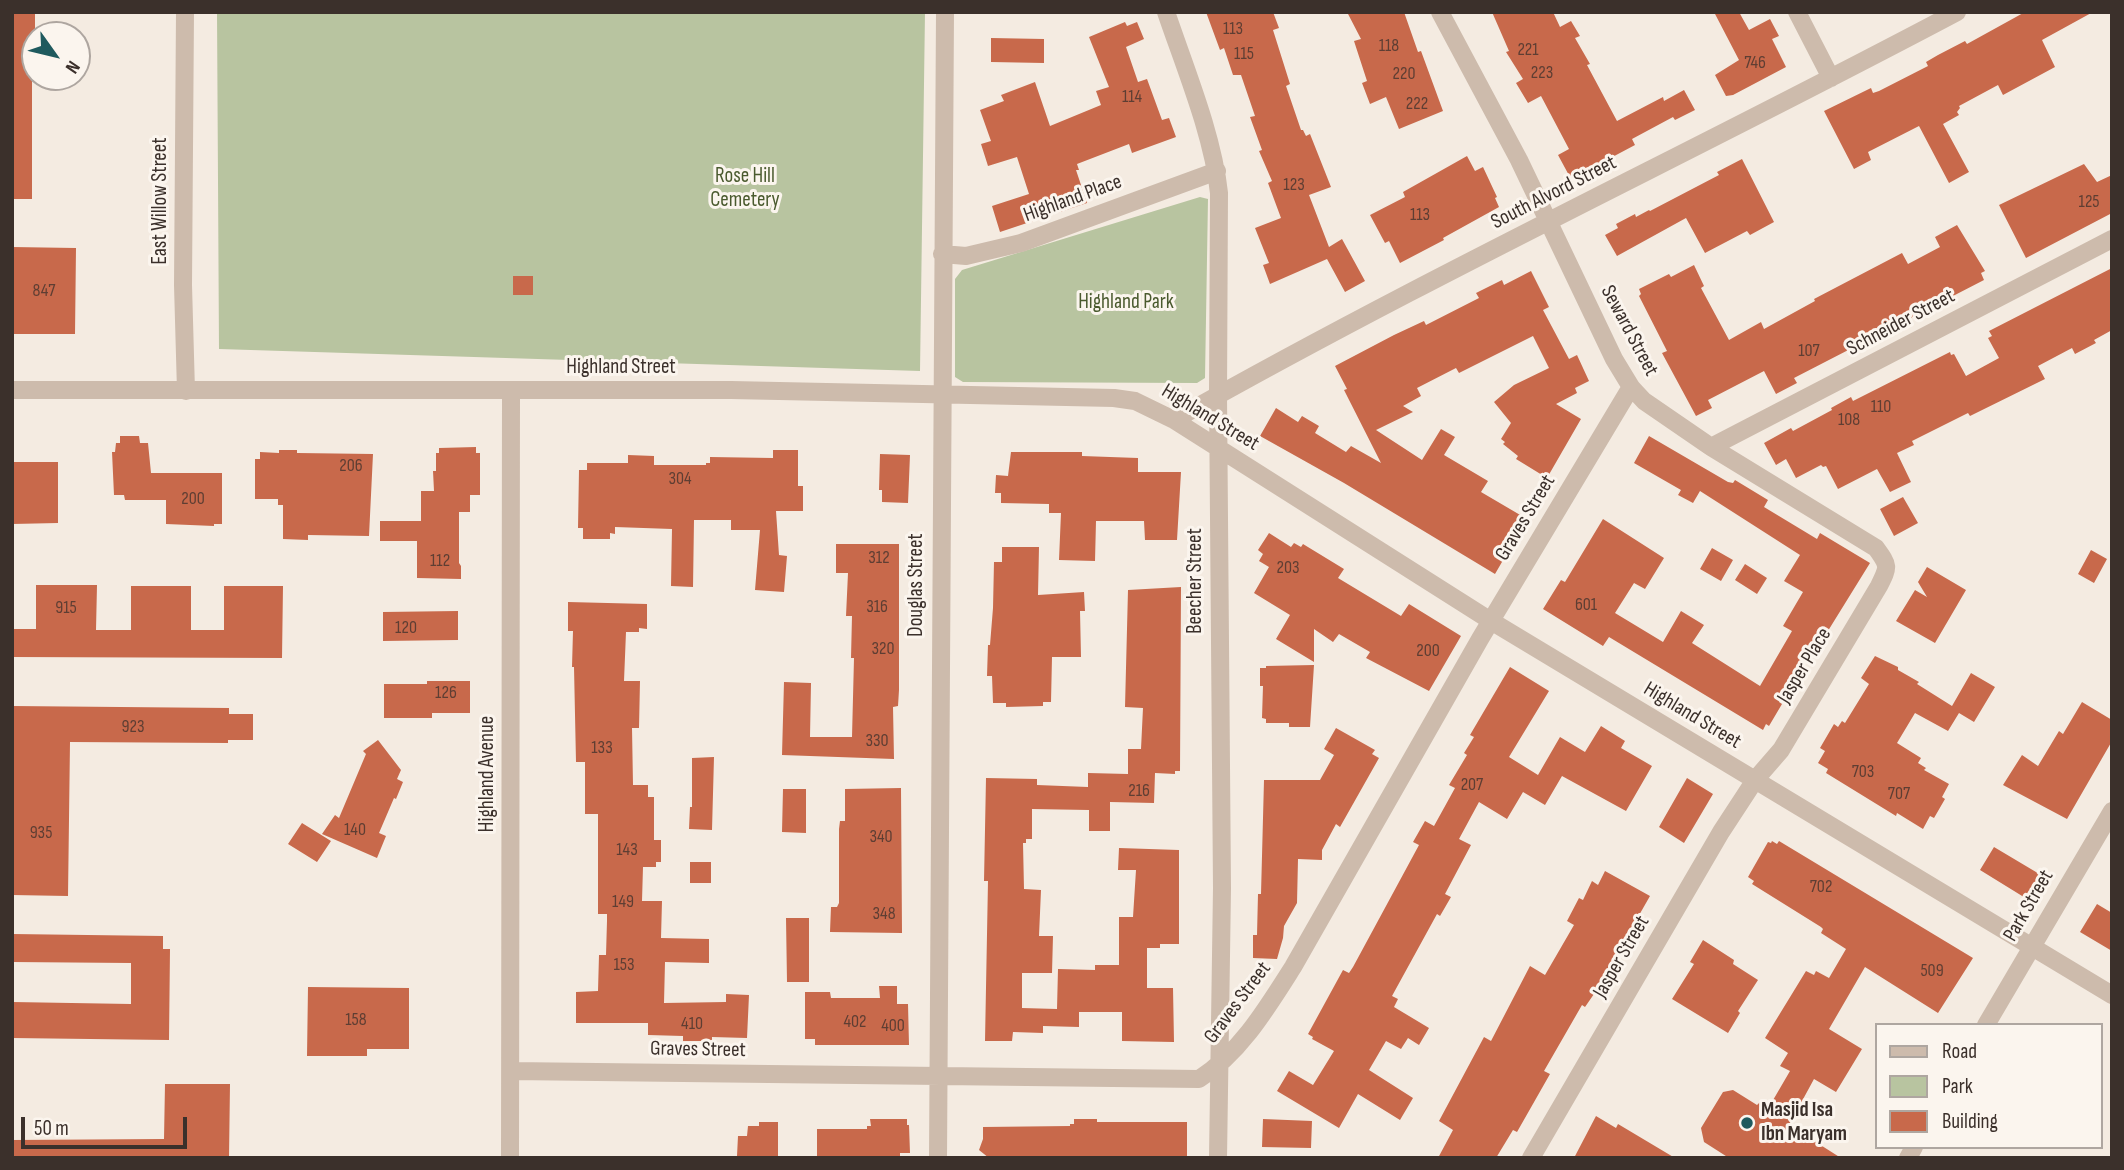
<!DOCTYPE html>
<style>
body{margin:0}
#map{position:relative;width:2124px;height:1170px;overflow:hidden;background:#f4ebe1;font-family:"Sofia Sans Condensed",sans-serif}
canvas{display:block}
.frame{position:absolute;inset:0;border:14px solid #3b302b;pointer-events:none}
.legend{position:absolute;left:1875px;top:1023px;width:228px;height:126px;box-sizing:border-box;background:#fbf5ee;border:2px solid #aea6a0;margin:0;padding:9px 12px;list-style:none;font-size:21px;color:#3b302b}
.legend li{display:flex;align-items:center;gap:14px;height:35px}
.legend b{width:35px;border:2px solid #aea6a0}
.north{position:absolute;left:21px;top:21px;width:70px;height:70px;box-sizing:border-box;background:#fbf5ee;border:2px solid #aea6a0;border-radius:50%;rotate:124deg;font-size:19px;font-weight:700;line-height:28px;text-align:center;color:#3b302b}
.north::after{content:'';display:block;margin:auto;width:24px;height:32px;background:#1f5a5e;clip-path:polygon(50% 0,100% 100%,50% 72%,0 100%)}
.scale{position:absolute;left:21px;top:1117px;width:166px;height:32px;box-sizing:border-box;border:4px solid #3b302b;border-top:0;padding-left:9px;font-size:21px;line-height:24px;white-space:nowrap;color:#3b302b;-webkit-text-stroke:5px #fbf5ee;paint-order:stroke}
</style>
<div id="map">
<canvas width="2124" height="1170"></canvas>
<div class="frame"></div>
<ul class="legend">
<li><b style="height:9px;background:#cdbbac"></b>Road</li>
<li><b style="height:19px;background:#b8c4a0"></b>Park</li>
<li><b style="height:19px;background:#c8694b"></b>Building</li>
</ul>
<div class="north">N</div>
<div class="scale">50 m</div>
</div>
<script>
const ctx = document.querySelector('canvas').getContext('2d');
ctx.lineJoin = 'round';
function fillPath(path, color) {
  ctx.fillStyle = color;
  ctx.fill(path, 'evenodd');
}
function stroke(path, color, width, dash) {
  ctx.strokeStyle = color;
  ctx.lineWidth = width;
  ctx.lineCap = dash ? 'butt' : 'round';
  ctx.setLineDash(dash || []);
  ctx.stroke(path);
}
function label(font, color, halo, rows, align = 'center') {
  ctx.font = font + ' "Sofia Sans Condensed",sans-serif';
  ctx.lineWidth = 6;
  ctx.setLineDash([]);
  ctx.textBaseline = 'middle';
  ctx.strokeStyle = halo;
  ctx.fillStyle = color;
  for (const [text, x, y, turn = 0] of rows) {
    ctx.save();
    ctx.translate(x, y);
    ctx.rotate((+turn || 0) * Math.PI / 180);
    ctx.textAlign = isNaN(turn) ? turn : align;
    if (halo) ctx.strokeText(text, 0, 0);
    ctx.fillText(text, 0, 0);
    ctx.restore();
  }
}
const green = new Path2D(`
 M217,12H925L920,371L219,349Z
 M1200,197L1208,199L1205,378L1197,383L963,382L955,377V279L962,270Z`);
const building = new Path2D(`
 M12,12H35V76H32V199H12Z
 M1206,12H1273L1279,28L1273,30L1290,84L1286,86L1301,130H1303L1306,136L1310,134L1331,187L1309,195L1329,247L1342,239L1365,281L1345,292L1327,259L1270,284L1263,265L1269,263L1255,228L1281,218L1268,183L1272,181L1259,151L1262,150L1250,117L1255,116L1241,75H1233L1224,48L1220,50Z
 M1347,12H1404L1418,52L1421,51L1443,111L1399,129L1386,97L1370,104L1362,83L1367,81L1354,41L1361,39Z
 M1492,12H1553L1560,27L1571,21L1580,36L1575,38L1590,64L1587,65L1617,121L1663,97L1664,101L1684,90L1695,110L1675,120L1673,117L1632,139L1635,145L1571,179L1558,155L1569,149L1541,96L1528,103L1516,83L1523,79L1506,52L1509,51Z
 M1714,12H1739L1749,30L1770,19L1779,36L1772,39L1786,67L1733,95L1726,96L1715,75L1739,60Z
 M2025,12H2093L2042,40L2055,67L2003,95L1998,85L1959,106L1960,108L1957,112L1959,115L1943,124L1969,172L1949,183L1919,126L1868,152L1871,160L1854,169L1824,111L1871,88L1873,93L1879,91L1928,66L1926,62L1938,55L1965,41L1967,44Z
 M1125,22L1127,26L1137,22L1144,39L1126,47L1138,82L1147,79L1162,120L1169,118L1176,137L1132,153L1129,144L1077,164L1079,170H1076L1087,203L1000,232L992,206L1029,194L1017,157L988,166L981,144L991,141L980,110L1004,101L1001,95L1035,82L1050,126L1101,105L1096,91L1109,87L1089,37Z
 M991,38L1044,39V63L991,62Z
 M1467,156L1475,171L1483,167L1497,197L1495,198L1499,207L1443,238L1444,240L1400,263L1389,241L1385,243L1370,215L1405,197L1403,192Z
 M1742,159L1774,222L1750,235L1747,231L1705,253L1686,218L1617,256L1605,235L1618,228L1616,224L1635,214L1636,217L1649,210L1650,211L1719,175L1717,172Z
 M2084,164L2097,182L2112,175V213L2026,258L1999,205Z
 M1957,225L1985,271L1981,273L1984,280L1794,378L1797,383L1776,394L1764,371L1708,400L1712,408L1696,416L1662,353L1667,351L1639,296L1641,294L1639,289L1669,274L1671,277L1694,265L1704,286L1701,288L1729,340L1761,322L1764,329L1815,301L1814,299L1902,253L1908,264L1940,247L1935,237Z
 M12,247L76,248L75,334H12Z
 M2112,268V330L2094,340L2096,343L2075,354L2072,348L2038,366L2045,379L1970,416L1968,413L1912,441L1914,445L1897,453L1911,482L1890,492L1877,469L1838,489L1826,466L1823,467L1821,465L1796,478L1786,459L1776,465L1764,443L1791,428L1793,431L1832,410L1831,408L1851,397L1853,401L1950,352L1951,355L1954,354L1966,376L1999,358L1988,338L1992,336L1989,331Z
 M1531,271L1549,307L1543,310L1569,359L1577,355L1589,381L1575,388L1577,393L1556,404L1581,419L1547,478L1516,459L1518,456L1503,444L1505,442L1501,439L1511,423L1494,402L1514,385L1549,368L1533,336L1459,373L1456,368L1417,388L1421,396L1403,406L1413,412L1376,430L1422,460L1441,429L1455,437L1444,455L1488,481L1481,492L1527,519L1495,574L1344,483L1260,436L1276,408L1298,422L1302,416L1319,426L1315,433L1346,452L1351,446L1381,463L1344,390L1347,389L1335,366L1394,335L1424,321L1426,325L1479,298L1476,293L1502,280L1504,285Z
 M513,276H533V295H513Z
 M120,436H139L140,443H148L151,473H222V524H214V526L166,524V500H125L124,495H114L112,452H115L116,443H120Z
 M1649,436L1728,482L1733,483L1735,480L1768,500L1764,507L1817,539L1820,533L1870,563L1818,647L1813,644L1779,702L1782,704L1769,726L1766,724L1763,730L1609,637L1603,646L1543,609L1561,580L1565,582L1603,519L1664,558L1645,589L1634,583L1615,613L1663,642L1681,611L1704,625L1692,643L1760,686L1792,631L1783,626L1803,592L1784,581L1800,555L1700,491L1693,503L1678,495L1681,490L1634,463Z
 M476,447V453H480V495H470V512H459V563L461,566V579L417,578V541H380V521H421V491H434L433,471H436V453H439V448Z
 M279,450H297V453L373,454L369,536L308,535V540L283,539V505H278V499H255V459H260V452L279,453Z
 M773,450H798V486H803V511H776L779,555L787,556L784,592L755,590L760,530H731V520H694L693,587L671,586L672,529L615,527V534L610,533V539H583V528H578L579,470H587V463H628V455L654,456V465H706V463H710V457L773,458Z
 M1011,452H1082V456L1138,458V472H1181L1177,540H1145L1144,521H1096L1095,561L1059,560L1061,513H1049V504L1001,503V493H995L996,475L1008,476Z
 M880,454L910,455L908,503L882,502V490H879Z
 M12,462H58V523L12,524Z
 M1903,497L1918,523L1894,536L1880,509Z
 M1269,533L1291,547L1294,543L1301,547L1303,544L1344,569L1338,578L1401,616L1409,604L1461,636L1429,691L1366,658L1370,652L1339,634L1333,642L1314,629V662L1276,639L1290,615L1254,593L1269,567L1259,561L1263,554L1258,550Z
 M836,544H899V690L898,706L893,707L894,759L782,755L784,682L811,683L810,737H852L854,658H851L852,616H846L848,573H836Z
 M1002,547H1039L1038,595L1084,592L1085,611H1080L1081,657H1052L1051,702H1043V706L1006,707V703H993L992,676H987L988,645H990L993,608L994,562H1002Z
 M1712,548L1733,560L1721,581L1700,569Z
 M2091,550L2107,559L2094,583L2078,574Z
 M1745,564L1767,578L1757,594L1735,580Z
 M1927,567L1966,590L1935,643L1896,621L1915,590L1927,597L1918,582Z
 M36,585H97L96,630H131V586H191V630H224V586H283L282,658L12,657V629H36Z
 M1181,587L1180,771H1175V774L1155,773L1154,803L1110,802V831H1089V810L1032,809V839H1026V843H1023L1024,889L1041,890L1039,936H1053L1052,973H1022V1008L1057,1009L1058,969L1095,970V965H1119V917H1133L1136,870H1118L1119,848L1179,850V944H1160V948H1147V988H1173L1174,1042L1122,1041V1012H1079V1027L1043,1026V1033L1013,1032L1012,1041H985L988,881H984L986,778L1037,779V785L1088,787V773L1128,774V749H1141L1143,708L1125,707L1128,590Z
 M568,602L647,604V629L639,628V632H626L624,681H640L639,728H632L633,785H648V797H654V840H661V862H656V867H643L642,901H662L661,938L709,939V963L665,962L664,1003L726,1002V994L749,995L747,1038L712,1037V1041H683V1036L648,1035V1023H576V992L598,991L599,955H606L607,921V914H598V814H585V762H576L574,667H572L573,631H568Z
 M458,611V640L383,641V612Z
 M1875,656L1898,667V670L1919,682L1917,684L1952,706L1971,673L1995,687L1974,722L1959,713L1948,731L1915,713L1897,743L1921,758L1918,763L1926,768L1924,770L1949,784L1942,797L1945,799L1934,818L1930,816L1923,829L1897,813L1896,816L1826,773L1828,769L1818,763L1825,751L1820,748L1834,724L1838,727L1842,721L1845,723L1869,684L1861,678Z
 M1314,665L1310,727H1289V723H1266V719L1262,718L1263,686H1260V668H1266V666Z
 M1510,667L1549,691L1509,757L1538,775L1560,737L1585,752L1601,726L1625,741L1621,748L1652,766L1626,811L1562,776L1545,805L1523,792L1507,819L1479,802L1459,839L1471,845L1445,894L1451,897L1440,916L1437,914L1392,996L1398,999L1394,1007L1429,1028L1419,1045L1408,1038L1401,1049L1386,1041L1369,1070L1413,1098L1400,1120L1358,1094L1339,1128L1277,1091L1289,1071L1313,1085L1334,1051L1312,1039L1313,1037L1308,1034L1343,970L1349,973L1353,967L1419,845L1413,842L1425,821L1434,826L1455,788L1449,785L1467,755L1464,753L1474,737L1470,735Z
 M427,681H470V713H432V718H384V684H427Z
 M2082,702L2112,720V741L2067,819L2003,785L2022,755L2038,766L2059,731L2063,734Z
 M12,706L229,708V714H253V740H228V743L70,742L68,896L12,895Z
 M1336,728L1375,750L1372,754L1379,758L1340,827L1336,824L1322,850V860L1298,859L1297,903L1284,926L1283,938L1277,959L1253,958V935H1257L1258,894H1261L1264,780H1320L1334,755L1324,749Z
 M378,740L401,770L397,779L403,782L396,799L394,798L379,833L386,836L377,858L322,834L335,815L339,818L366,754L363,751Z
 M714,757L712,830L689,829L690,807H692V758Z
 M1687,778L1713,794L1684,843L1659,827Z
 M901,788L902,933L830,932L831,907H837L839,903V829L840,821H845V789Z
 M783,789H806V833L782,832Z
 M302,823L331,841L317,862L288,844Z
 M1772,841L1777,844L1779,841L1973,958L1938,1013L1865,967L1829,1029L1862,1049L1836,1092L1814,1079L1789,1125L1841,1158H1729L1704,1142L1701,1128L1723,1092L1733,1090L1757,1105L1760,1102L1769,1107L1790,1071L1780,1066L1788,1053L1765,1038L1806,971L1814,975L1816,971L1829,978L1846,949L1821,933L1823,929L1821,927L1752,884L1754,881L1748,877L1768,842L1771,843Z
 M1994,847L2041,875L2027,899L1980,870Z
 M690,862H711V883H690Z
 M1605,871L1650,896L1594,994L1585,1007L1582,1005L1544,1071L1550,1074L1517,1132L1513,1130L1496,1158H1438L1453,1130L1439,1121L1484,1037L1491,1041L1530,966L1545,975L1574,925L1567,921L1579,898L1583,900L1592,881L1598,885Z
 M2097,904L2112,913V951L2080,932Z
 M786,918H809V982H787Z
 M12,934L163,936V949H170L169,1040L12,1038V1002L131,1004V963L12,962Z
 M1703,940L1734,960L1733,964L1758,980L1738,1011L1740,1013L1728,1033L1672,999L1694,964L1690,962Z
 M879,986H897V1004H908L909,1045H815V1039H805V992H830L831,998H880Z
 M308,987L409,988V1049H367V1056H307Z
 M165,1084H230L229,1158H12V1140L164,1139Z
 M1596,1116L1616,1128L1618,1124L1675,1158H1574Z
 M870,1119H907V1125H909L910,1153H900V1158H817V1129H867V1126H871Z
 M1074,1119H1097V1122H1187V1158H989L979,1150L983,1139V1127L1070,1126V1124H1074Z
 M1263,1119L1312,1121L1311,1148L1262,1147Z
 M759,1122H778V1158L737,1156L738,1136H747L748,1126H759Z`);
const street = new Path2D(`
 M185,12L183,285L186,391
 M1166,12C1185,68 1213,135 1219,193L1218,395L1222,888L1218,1158
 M1440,12L1519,160L1614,359L1631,387L1644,401L1711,447L1876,548C1889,566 1889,566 1879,586L1781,750L1755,780L1721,832L1531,1158
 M1797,12L1831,78
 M942,254L966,256L1021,243L1217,171
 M12,390H731L1114,398L1135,401L1174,420L1491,621L2112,995
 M1174,420C1430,275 1697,150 1957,12
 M1711,447L2112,239
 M1986,1025L2112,811
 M511,1071L1199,1079C1240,1053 1267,1008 1293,967L1480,639L1631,387
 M510,1158L511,391
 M938,1158L945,12
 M1908,1158L1914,1147`);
const markers = [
 [1747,1123,7,"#1f5a5e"]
];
const numberNames = [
 ["113",1233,29],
 ["118",1389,46],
 ["221",1528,50],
 ["115",1244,54],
 ["746",1755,63],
 ["223",1542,73],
 ["220",1404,74],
 ["114",1132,97],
 ["222",1417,104],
 ["123",1294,185],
 ["125",2089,202],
 ["113",1420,215],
 ["847",44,291],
 ["107",1809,351],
 ["110",1881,407],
 ["108",1849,420],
 ["206",351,466],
 ["304",680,479],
 ["200",193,499],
 ["312",879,558],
 ["112",440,561],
 ["203",1288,568],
 ["601",1586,605],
 ["316",877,607],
 ["915",66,608],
 ["120",406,628],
 ["320",883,649],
 ["200",1428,651],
 ["126",446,693],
 ["923",133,727],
 ["330",877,741],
 ["133",602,748],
 ["703",1863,772],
 ["207",1472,785],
 ["216",1139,791],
 ["707",1899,794],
 ["140",355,830],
 ["935",41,833],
 ["340",881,837],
 ["143",627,850],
 ["702",1821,887],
 ["149",623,902],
 ["348",884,914],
 ["153",624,965],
 ["509",1932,971],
 ["158",356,1020],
 ["402",855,1022],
 ["410",692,1024],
 ["400",893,1026]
];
const parkNames = [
 ["Rose Hill",745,177],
 ["Cemetery",745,201],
 ["Highland Park",1126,303]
];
const streetNames = [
 ["South Alvord Street",1554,193,-27],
 ["Highland Place",1073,199,-20],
 ["East Willow Street",161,201,-90],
 ["Schneider Street",1901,323,-28],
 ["Seward Street",1629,331,62],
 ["Highland Street",621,368],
 ["Highland Street",1210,418,31],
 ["Graves Street",1526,518,-59],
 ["Beecher Street",1196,581,-90],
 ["Douglas Street",917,585,-90],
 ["Jasper Place",1805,666,-59],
 ["Highland Street",1692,716,31],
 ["Highland Avenue",488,774,-90],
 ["Park Street",2029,906,-60],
 ["Jasper Street",1622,957,-60],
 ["Graves Street",1238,1003,-53],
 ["Graves Street",698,1050,1]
];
const poiNames = [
 ["Masjid Isa",1761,1111],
 ["Ibn Maryam",1761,1135]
];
fillPath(green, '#b8c4a0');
fillPath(building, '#c8694b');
stroke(street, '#cdbbac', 18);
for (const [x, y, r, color] of markers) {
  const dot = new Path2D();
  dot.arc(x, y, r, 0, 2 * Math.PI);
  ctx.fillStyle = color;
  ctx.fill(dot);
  stroke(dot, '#fbf5ee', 2.5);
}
label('18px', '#5e3e33', null, numberNames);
label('21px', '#4a5a2e', '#fbf5ee', parkNames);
label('21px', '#3b302b', '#fbf5ee', streetNames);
label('bold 21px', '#3b302b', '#fbf5ee', poiNames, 'left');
</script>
